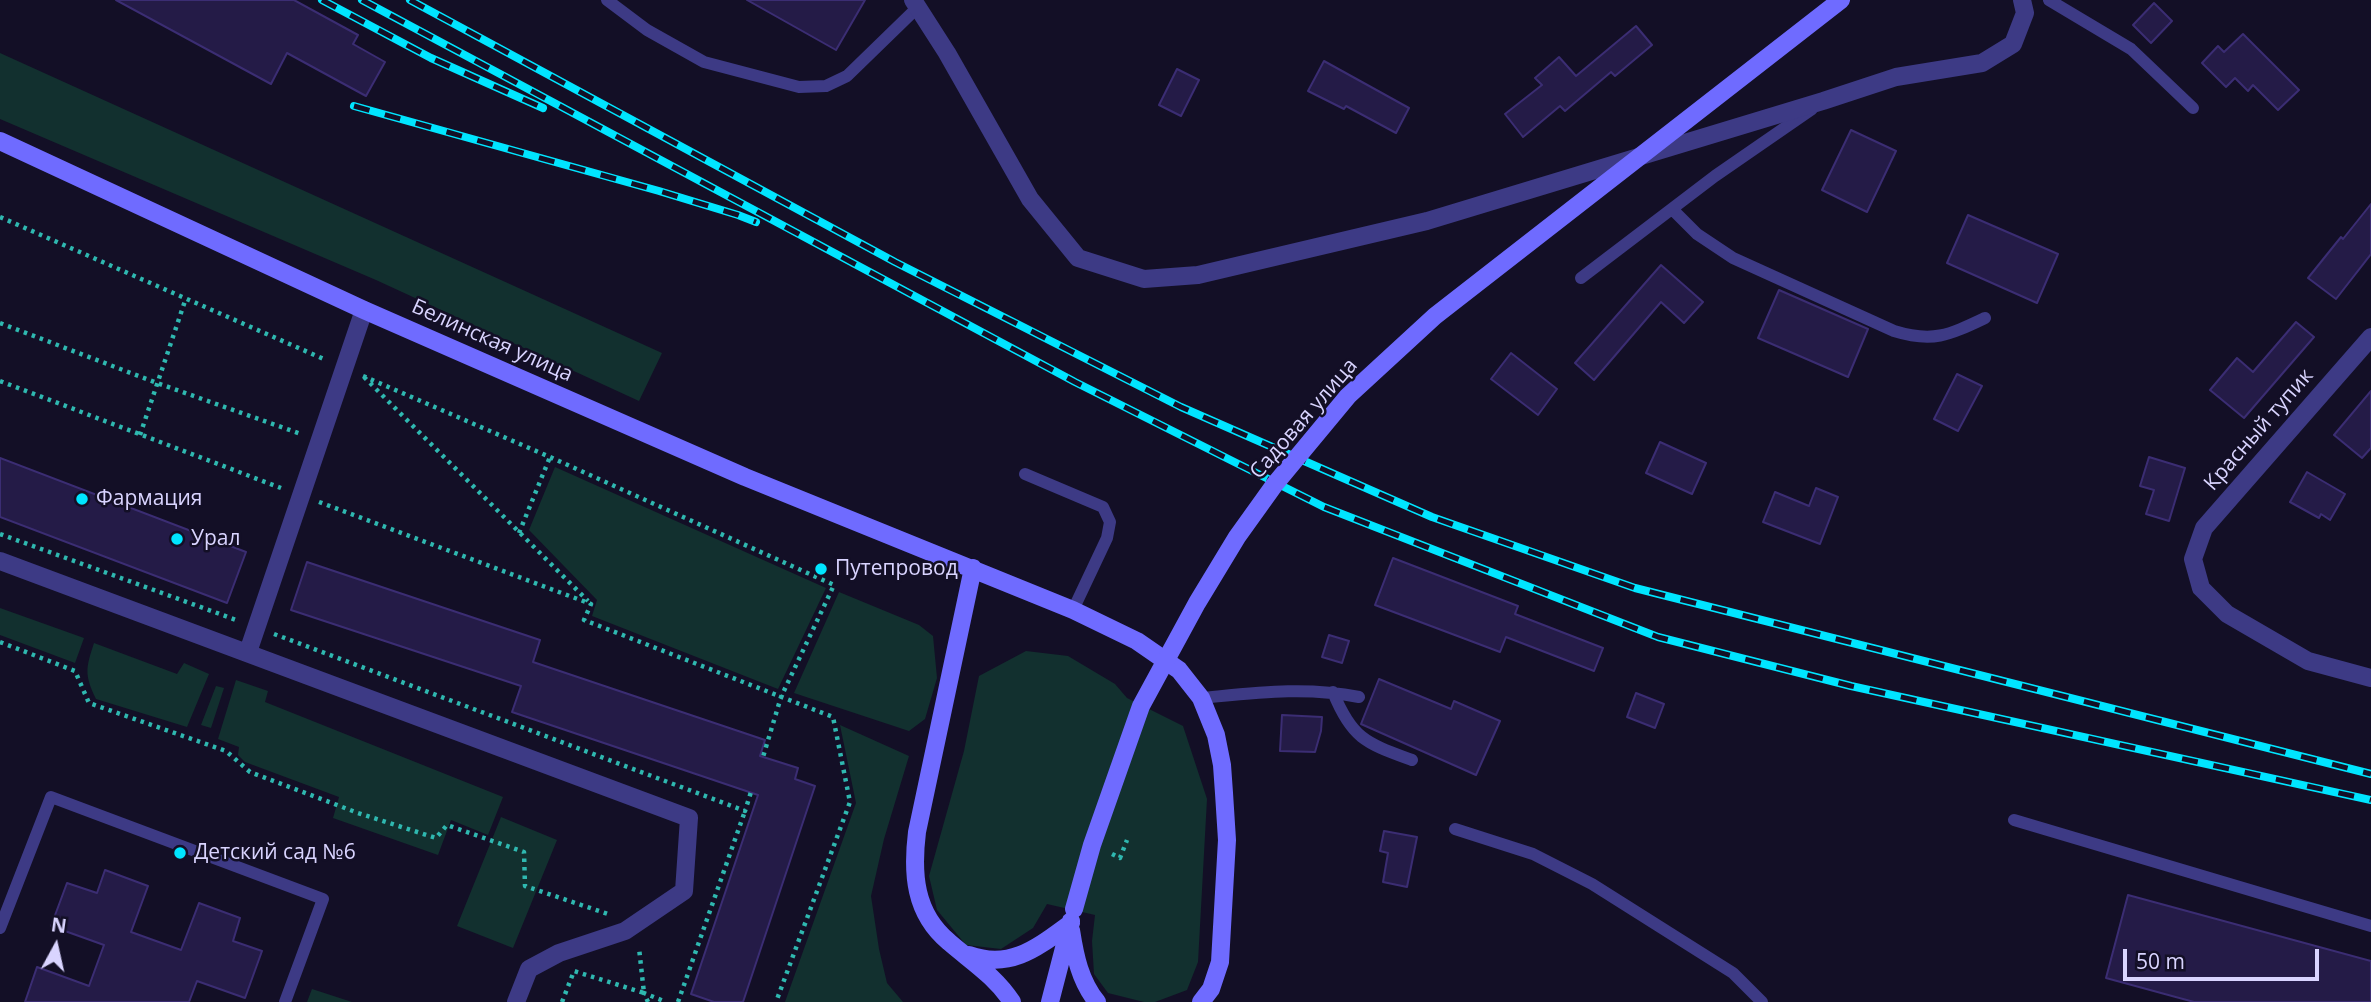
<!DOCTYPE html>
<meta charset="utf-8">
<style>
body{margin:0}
#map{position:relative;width:2371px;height:1002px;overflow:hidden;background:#130f26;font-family:"Open Sans",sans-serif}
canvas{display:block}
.north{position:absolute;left:21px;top:911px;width:70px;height:70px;-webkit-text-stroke:5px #130f26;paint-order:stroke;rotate:8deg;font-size:19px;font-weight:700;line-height:28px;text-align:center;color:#d9d4ff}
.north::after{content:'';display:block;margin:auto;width:24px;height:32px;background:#d9d4ff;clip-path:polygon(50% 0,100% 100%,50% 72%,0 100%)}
.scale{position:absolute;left:2123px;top:949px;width:196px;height:32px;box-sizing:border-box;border:4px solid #d9d4ff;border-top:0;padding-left:9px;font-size:21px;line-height:24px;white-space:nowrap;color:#d9d4ff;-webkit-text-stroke:5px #130f26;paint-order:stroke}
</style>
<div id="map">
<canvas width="2371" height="1002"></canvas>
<div class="north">N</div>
<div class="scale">50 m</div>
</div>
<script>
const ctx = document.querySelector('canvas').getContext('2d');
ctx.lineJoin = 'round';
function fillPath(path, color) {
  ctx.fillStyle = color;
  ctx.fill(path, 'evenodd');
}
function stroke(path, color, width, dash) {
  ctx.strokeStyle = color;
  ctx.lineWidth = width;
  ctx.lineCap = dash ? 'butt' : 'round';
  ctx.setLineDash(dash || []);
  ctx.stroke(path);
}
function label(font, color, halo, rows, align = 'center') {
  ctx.font = font + ' "Open Sans",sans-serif';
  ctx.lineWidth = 5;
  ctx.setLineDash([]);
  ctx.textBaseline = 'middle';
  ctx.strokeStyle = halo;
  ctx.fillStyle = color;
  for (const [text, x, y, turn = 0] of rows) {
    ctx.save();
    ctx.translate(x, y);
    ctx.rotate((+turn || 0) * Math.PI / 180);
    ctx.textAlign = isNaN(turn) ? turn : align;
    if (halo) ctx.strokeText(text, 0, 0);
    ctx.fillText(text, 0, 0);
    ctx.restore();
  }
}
const green = new Path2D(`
 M0,53L662,353L639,401L376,280L0,119Z
 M555,467L826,588L778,689L592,616L597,600L529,530Z
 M839,592L919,625L933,636L937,678L925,719L909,731L794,693Z
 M0,608L84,638L75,663L0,635Z
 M94,643L177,674L184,663L209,674L187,727L96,699C84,674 86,668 94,643Z
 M1026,651L1068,656L1115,684L1127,698L1183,726L1207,799L1198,962L1187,990L1155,1002H1144L1108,993L1094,974L1092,941L1095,915L1047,904L1033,928L1001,949L966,945L937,910L929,876L964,751L979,676Z
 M236,680L268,691L265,702L503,797L488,835L451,820L438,855L333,818L339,797L245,762L238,755L239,747L218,739Z
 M216,686L224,688L211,728L201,725Z
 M840,725L909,756L884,839L871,896L879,949L887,983L903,1002H785L856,803Z
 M501,817L557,840L513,948L457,926Z
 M312,989L352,1002H307Z`);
const building = new Path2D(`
 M116,0H294L358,35L353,44L385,62L366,96L287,53L271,84Z
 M747,0H865L836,50Z
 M2154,3L2172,21L2151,43L2133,25Z
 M1636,26L1652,45L1615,76L1611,72L1565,111L1560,106L1523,137L1505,114L1542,85L1535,78L1559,57L1576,76Z
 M2243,34L2299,90L2278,110L2253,85L2248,91L2235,78L2226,87L2202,63L2218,46L2224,52Z
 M1324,61L1409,108L1396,133L1346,106L1344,109L1308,91Z
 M1177,69L1199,80L1181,116L1159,105Z
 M1851,130L1896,151L1867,212L1822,190Z
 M2371,204V254L2336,299L2308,278L2341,237L2343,239Z
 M1968,215L2058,254L2037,303L1947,263Z
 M1661,265L1703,302L1684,323L1661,302L1594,380L1575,363Z
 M1779,290L1868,329L1848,377L1758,338Z
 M2296,322L2314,337L2244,418L2210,390L2237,358L2253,372Z
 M1511,353L1557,389L1538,415L1491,379Z
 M1957,374L1982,386L1958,431L1934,419Z
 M2371,391V448L2362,458L2334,435Z
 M1660,442L1706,463L1692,494L1646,473Z
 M2149,457L2185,468L2169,521L2146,514L2154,490L2140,486Z
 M0,458L246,552L227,603L0,517Z
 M2307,472L2345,494L2330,520L2321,514L2319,518L2290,502Z
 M1816,488L1838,497L1820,544L1763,522L1775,492L1809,506Z
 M1393,558L1518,606L1515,614L1603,648L1594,671L1506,637L1500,652L1375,605Z
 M307,562L540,640L533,662L765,740L760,756L798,768L795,779L815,786L743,1002H714L691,994L758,795L512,712L521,686L291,610Z
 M1329,635L1349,641L1342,663L1322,657Z
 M1379,679L1451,709L1454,701L1500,721L1476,775L1361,724Z
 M1636,693L1664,704L1655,728L1627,717Z
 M1282,715L1322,717L1321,731L1315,752L1280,751Z
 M1384,831L1417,837L1407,887L1383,882L1388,853L1380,851Z
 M105,870L148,886L131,932L181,950L199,903L240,918L233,941L262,951L245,998L197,981L189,1002H25L37,967L89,986L104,945L51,926L67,883L97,893Z
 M2128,895L2371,961V1002H2194L2106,978Z`);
const path = new Path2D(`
 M0,217L326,360
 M0,323L157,383L301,434
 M363,376L550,457L834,585L781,697L763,757
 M364,377L588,601
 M0,381L281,488
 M140,435L186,298
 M319,502L591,604L584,620L833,717L850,802L776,1002
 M519,533L550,457
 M0,534L239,621
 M274,634L745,811L751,792
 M0,642L75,671L89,703L226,751L250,772L358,813L436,838L447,825L524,852L525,886L608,914
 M1112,854L1120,858L1127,840
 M562,1002L574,971L644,993L639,948
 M648,1002L644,993L666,1002
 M678,1002L745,811`);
const lane = new Path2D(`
 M607,0L647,30L704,62L799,87L826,86L847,76L918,7
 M2049,0L2131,49L2193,108
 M1672,209L1697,234L1733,258L1894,331C1933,343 1949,335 1985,318
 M1581,278L1715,176L1812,109
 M1025,474L1103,507L1110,522L1107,538L1073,610
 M1333,692C1352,739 1366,743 1412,760
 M1201,698C1254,693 1305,686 1359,697
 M2014,820L2371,926
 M1455,829L1533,854L1592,884L1733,973L1762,1002
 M0,928L51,797L323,899L285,1002`);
const street = new Path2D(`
 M913,0L947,53L1030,199L1078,258L1144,279L1198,275L1427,221L1823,101L1896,77L1982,63L2013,44L2025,13L2022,0
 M2371,337L2204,528L2193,559L2201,588L2227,614L2308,661L2371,678
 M0,561L689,818L684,891L625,931L559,953L529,969L516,1002
 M248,652L364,310`);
const secondary = new Path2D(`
 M0,141L364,310L745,477L1073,610L1137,641L1179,670L1201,698L1216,735L1222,765L1224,793L1227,840L1220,962L1211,989L1201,1002
 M973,568L917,832C912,873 914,913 949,942C972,962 995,976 1012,1002
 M1071,930C1075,956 1080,981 1097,1002
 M969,955C1011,970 1038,947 1071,923
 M1050,1002L1071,921`);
const rail = new Path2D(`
 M322,0L431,58L543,108
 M362,0L1075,382L1324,507L1658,637L1851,686L2371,800
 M410,0L895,262L1181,407L1432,517L1635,588L2371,774
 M354,106L659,191L738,215L756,222`);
const secondaryBridge = new Path2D(`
 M1074,909L1092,845L1141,706L1197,603L1237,537L1275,484L1348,396L1435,316L1841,0`);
const markers = [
 [82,499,7,"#00e5ff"],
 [177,539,7,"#00e5ff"],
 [821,569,7,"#00e5ff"],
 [180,853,7,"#00e5ff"]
];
const streetNames = [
 ["Белинская улица",492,341,24],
 ["Садовая улица",1304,419,-49],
 ["Красный тупик",2259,430,-49]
];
const poiNames = [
 ["Фармация",96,499],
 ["Урал",191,539],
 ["Путепровод",835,569],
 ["Детский сад №6",194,853]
];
fillPath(green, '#12302f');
fillPath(building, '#241b47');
stroke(building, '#3b2d73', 2);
stroke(path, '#2fb8b0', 4.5, [3.5, 5]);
stroke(lane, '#3d3a85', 12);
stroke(street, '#3d3a85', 18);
stroke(secondary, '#6f6bff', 18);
stroke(rail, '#00e5ff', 8);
stroke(rail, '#130f26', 5, [16]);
stroke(secondaryBridge, '#6f6bff', 18);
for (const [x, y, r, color] of markers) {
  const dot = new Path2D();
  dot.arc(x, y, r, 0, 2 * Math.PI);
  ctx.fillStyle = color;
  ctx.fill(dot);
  stroke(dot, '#130f26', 2.5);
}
label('21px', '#d9d4ff', '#130f26', streetNames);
label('21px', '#d9d4ff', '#130f26', poiNames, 'left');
</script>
